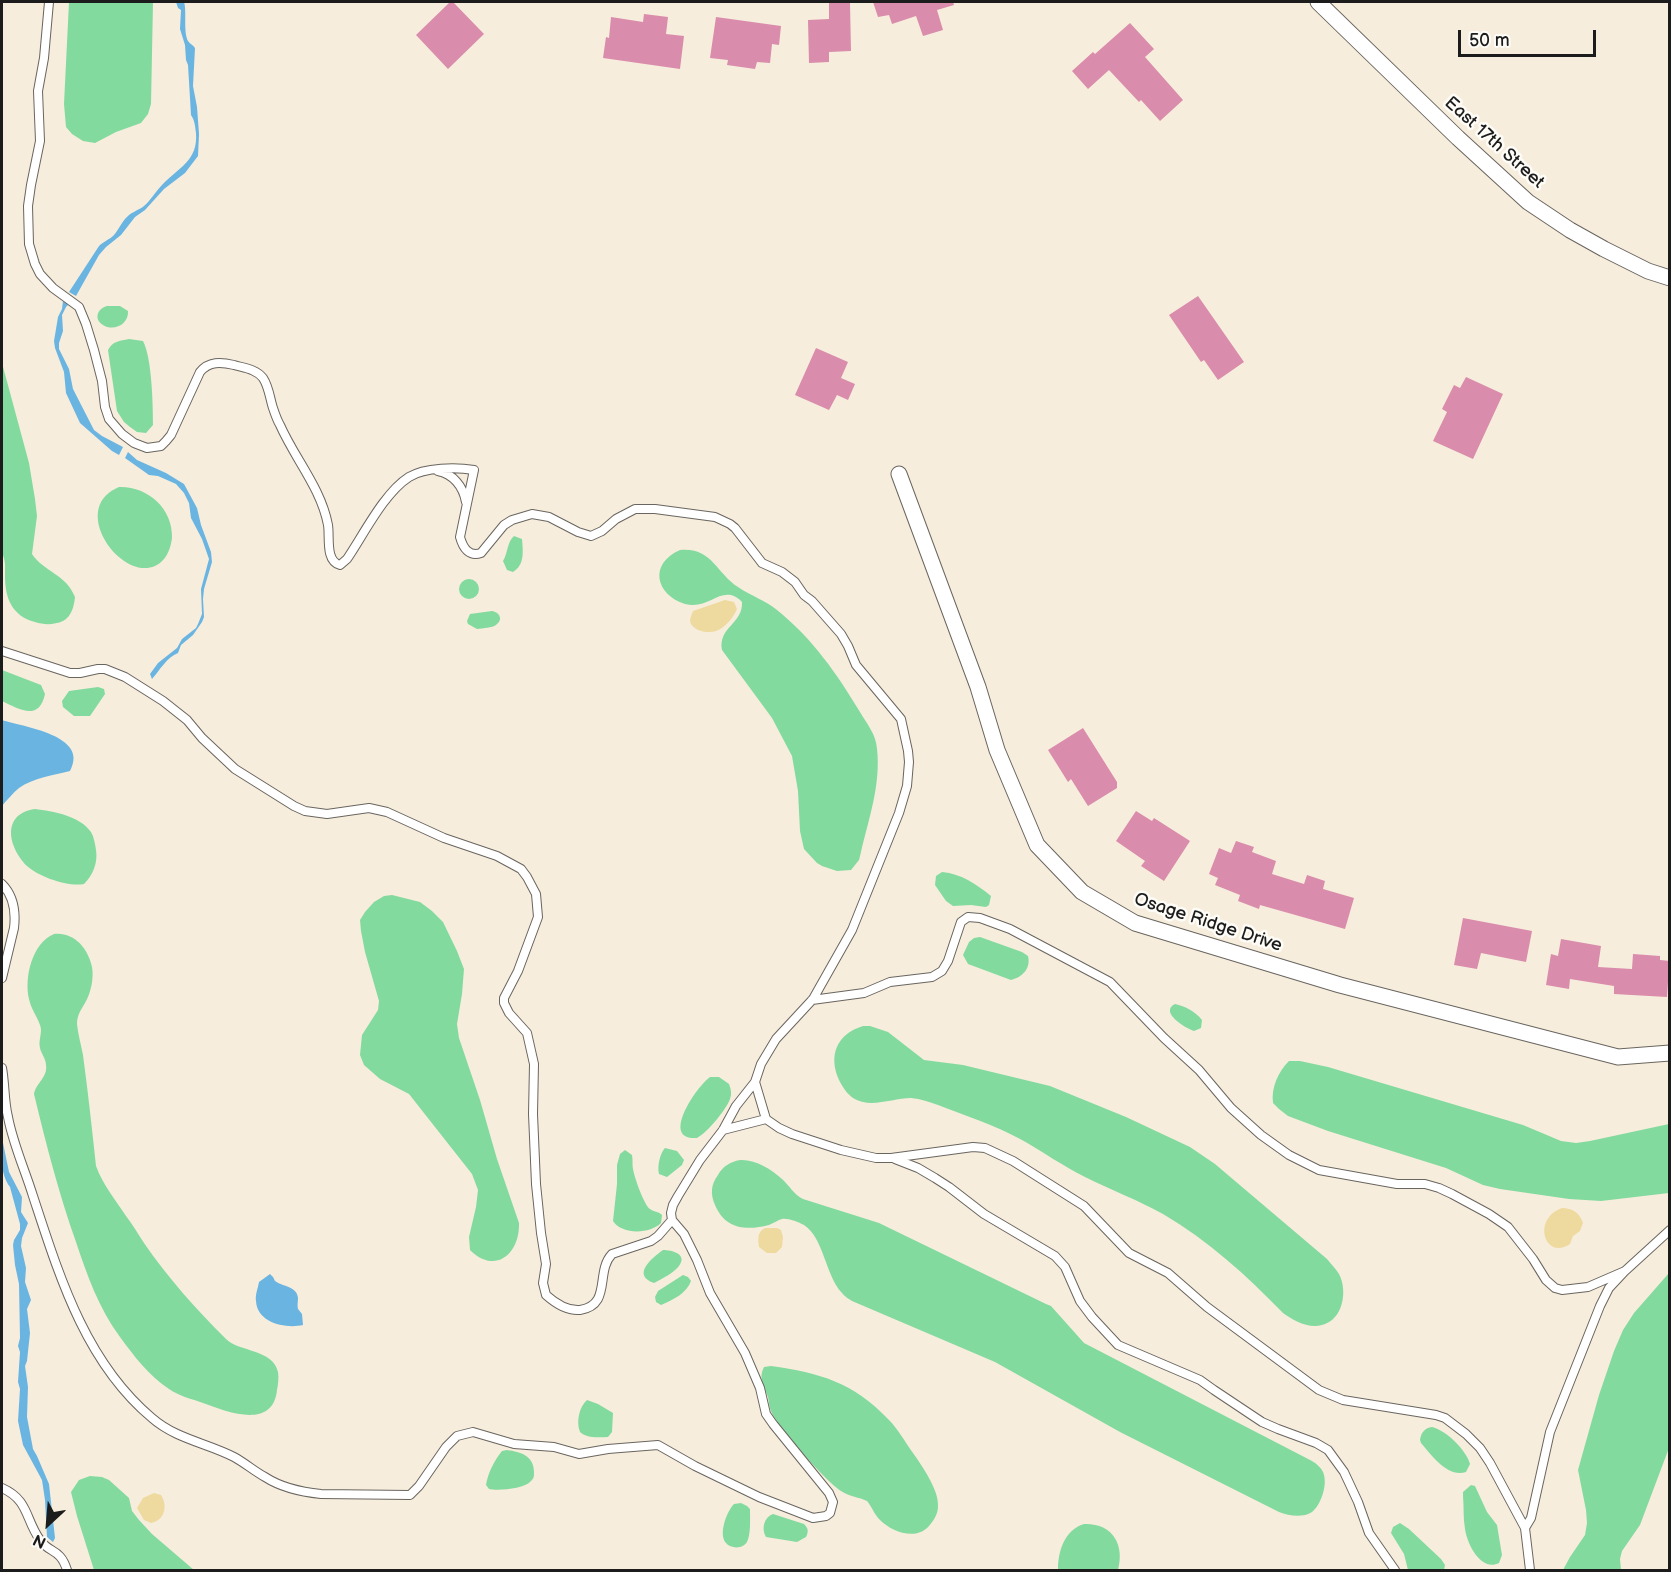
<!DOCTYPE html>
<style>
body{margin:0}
#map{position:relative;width:1671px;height:1572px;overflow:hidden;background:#f7eddc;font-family:"Balsamiq Sans",sans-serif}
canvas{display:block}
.frame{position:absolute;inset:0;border:3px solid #1c1c1c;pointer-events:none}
.north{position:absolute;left:18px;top:1494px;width:60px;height:60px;-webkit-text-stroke:4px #fdfcf7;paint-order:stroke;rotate:206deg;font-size:16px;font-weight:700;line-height:24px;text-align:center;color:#1c1c1c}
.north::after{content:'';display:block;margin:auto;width:21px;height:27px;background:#1c1c1c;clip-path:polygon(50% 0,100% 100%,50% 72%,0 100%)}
.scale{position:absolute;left:1458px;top:30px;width:138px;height:27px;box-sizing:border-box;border:3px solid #1c1c1c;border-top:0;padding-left:8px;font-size:18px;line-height:21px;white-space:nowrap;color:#1c1c1c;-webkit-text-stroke:4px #fdfcf7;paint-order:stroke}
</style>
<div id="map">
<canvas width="1671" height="1572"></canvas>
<div class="frame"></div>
<div class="north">N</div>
<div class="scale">50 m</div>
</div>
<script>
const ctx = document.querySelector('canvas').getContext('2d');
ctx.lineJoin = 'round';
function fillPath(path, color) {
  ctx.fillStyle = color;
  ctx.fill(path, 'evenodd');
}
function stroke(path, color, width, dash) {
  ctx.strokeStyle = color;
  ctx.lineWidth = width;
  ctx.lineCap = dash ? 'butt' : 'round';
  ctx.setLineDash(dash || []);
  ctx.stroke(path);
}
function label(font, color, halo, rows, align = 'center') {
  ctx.font = font + ' "Balsamiq Sans",sans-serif';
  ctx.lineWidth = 5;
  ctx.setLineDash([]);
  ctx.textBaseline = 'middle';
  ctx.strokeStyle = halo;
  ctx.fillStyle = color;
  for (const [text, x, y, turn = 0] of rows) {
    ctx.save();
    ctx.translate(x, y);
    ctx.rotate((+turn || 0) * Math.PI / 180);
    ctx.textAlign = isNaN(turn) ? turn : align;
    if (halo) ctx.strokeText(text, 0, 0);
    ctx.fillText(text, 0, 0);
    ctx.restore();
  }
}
const green = new Path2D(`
 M69,2H153L151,104L148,114L141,123L116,132L95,143L83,141L72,134L66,127L64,104Z
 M107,306H120L128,311C129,324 114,332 103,325C93,319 98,308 107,306Z
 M129,339L143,341C152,358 153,405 153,425L146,433L137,432L130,427L124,422L117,411L108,350C113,341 119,341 129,339Z
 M2,363L29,463L35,499L37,516L32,554C44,572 66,574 75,597C74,606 72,616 63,621C54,625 44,625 35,622C12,616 5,598 5,576C5,567 6,561 2,553Z
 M119,487C147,486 173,508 172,538C171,545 169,553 164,559C132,596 63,510 119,487Z
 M514,536L522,539C523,551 525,565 513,572L507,570L503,561C508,553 507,542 514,536Z
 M680,550C712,547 716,573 738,587C751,596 765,600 777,610C813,639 837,674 860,712C867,724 876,734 877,749C881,784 869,818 861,852L859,860L851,870L837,871L822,866L817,863L804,849L800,831L798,791L792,756L772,718L722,650C718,627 743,624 742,602C722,582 710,611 685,604C656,595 648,564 680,550Z
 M459 589a10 10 0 1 1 20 0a10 10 0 1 1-20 0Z
 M492,611C499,612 504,619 496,625C492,628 483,628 477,629L468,624L467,621L470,614Z
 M2,670L41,685L45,694C39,722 19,709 2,701Z
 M98,687L104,689L105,694L90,716H74L63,707L62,701L69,691Z
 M35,809C53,811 80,816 91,832C94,837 95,844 96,850C98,863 93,875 84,884C68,887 39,877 27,866C8,847 1,814 35,809Z
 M942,872C962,874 976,884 991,896L989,905L986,907L971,905L953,906L946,901L935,885L936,876Z
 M392,895L420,902L432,911L443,922L457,951L464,969L462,994L457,1024L459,1038L480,1100L497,1159L519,1223C520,1254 495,1275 470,1250L469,1237L476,1207L478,1190L472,1174L409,1094L380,1079L364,1065L360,1055L362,1035L378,1010L379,1001L365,952L361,931L360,920L365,912L374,902L384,896Z
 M54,934C74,932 88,948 92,967C94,978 91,993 85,1003C81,1010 77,1015 77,1024C78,1034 81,1045 83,1055C88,1092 92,1129 96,1166C103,1185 115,1199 126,1216C133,1225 138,1234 144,1243C168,1278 196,1309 226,1339C239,1352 273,1349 278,1372C279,1378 278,1385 277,1390C273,1430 227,1412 203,1403C192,1399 179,1396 169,1389C149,1376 134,1356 120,1337C99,1309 87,1275 76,1242C59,1194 46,1144 34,1094C36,1083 48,1077 46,1065C46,1059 41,1053 40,1048C38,1040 43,1032 40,1025C37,1016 31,1009 29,999C24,978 32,943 54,934Z
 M980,937L1022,952L1028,956C1031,968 1023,977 1011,980L968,964L963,955L969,942L974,938Z
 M1175,1004C1185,1006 1196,1012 1202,1020L1201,1028L1194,1031C1185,1028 1159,1012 1175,1004Z
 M863,1026H870L888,1032L924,1060L963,1065L1050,1086L1126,1117L1190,1147L1215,1164L1327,1259C1331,1264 1336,1269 1339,1274C1348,1291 1343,1320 1322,1325C1308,1329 1293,1320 1283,1313C1246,1275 1209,1241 1163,1214C1138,1200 1111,1190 1085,1177C1063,1166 1043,1152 1022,1140C995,1125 966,1116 938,1105C929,1102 921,1099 911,1098C893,1098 870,1109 853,1098C847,1094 842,1086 839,1080C828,1055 837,1034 863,1026Z
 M1289,1061H1300L1328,1067L1523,1125L1561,1141L1576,1143L1590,1141L1669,1124V1193L1601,1201L1569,1199L1500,1189L1483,1185L1446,1168L1328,1131L1288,1116L1279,1109L1273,1103C1271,1088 1278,1072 1289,1061Z
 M710,1077H719L729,1084C731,1089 732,1094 730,1099C726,1110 707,1133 697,1138C659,1141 697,1086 710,1077Z
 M665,1148L677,1151L684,1160L682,1165L667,1177L659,1174C657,1167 660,1153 665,1148Z
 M625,1150L632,1155C633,1160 632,1164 633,1169C634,1176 644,1205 650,1209C654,1212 658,1211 662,1215L661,1223C650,1234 622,1235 613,1221L617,1184V1165L620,1154Z
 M740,1160C755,1159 771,1169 782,1179C790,1186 793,1194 803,1199L879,1223L1046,1304L1051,1306L1084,1343L1312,1461C1317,1464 1323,1469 1324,1475C1327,1486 1321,1505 1312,1512C1303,1518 1289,1516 1279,1512L1120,1432L995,1362L852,1301C849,1299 844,1296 842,1293C825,1275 824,1238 804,1225C798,1222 788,1218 782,1219C778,1220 774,1223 769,1225C746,1231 725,1229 715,1205C710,1194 711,1184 718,1175C723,1166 730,1162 740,1160Z
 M663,1250C672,1250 688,1254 679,1266C674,1273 661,1279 654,1283C631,1275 652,1258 663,1250Z
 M1669,1273V1448L1640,1525L1622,1551L1620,1559L1621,1570H1563L1570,1557L1585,1535L1587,1523L1586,1510L1578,1470L1599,1395L1614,1351L1623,1330L1634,1313Z
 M683,1275L688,1277L691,1281C687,1293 673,1300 661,1305L656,1302L655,1297L658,1291Z
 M771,1366C820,1373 853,1382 889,1420C898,1429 905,1442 913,1453C922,1466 939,1490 938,1506C938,1514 934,1520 929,1526C916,1541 892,1532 880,1520C874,1514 872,1507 867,1501C859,1497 850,1497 841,1491C827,1482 777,1427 771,1411C769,1407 769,1402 768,1397C764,1386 758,1378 764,1367Z
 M587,1400L598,1404L613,1413L612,1432L608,1437C598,1437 588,1439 580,1432C576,1422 579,1407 587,1400Z
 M1432,1427C1446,1430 1467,1451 1470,1464L1466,1472C1448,1478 1432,1456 1421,1443L1420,1440C1421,1432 1425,1428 1432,1427Z
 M507,1450C521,1452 534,1456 534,1472C534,1477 534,1478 531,1481C524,1489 498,1491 489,1489L486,1485C488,1473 494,1461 502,1451Z
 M90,1476L102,1477L109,1480L129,1498L132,1511L139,1520L152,1534L194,1570H94L77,1516L71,1492L79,1480Z
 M1471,1485L1475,1486L1487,1512L1497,1525L1502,1555L1499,1563C1481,1572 1467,1544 1465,1529C1463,1518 1464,1507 1463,1496V1492Z
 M741,1503L747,1506L750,1509C750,1519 751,1534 747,1542C743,1549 731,1549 726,1543C718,1534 727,1511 734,1504Z
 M773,1514L804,1524C808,1528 809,1531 806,1537L797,1542L766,1537C761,1529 764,1517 773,1514Z
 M1400,1523L1409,1529L1441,1559L1445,1565L1444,1570H1408L1404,1554L1391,1533L1393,1527Z
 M1084,1524C1112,1523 1125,1544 1118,1570H1058C1058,1552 1064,1530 1084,1524Z`);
const sand = new Path2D(`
 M725,600L734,602L737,609C733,618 725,628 716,631C708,634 692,631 690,621C690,618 692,614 693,611Z
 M1562,1208C1572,1208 1580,1213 1583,1223L1580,1231L1573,1236L1570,1244C1545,1261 1531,1219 1562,1208Z
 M765,1228H777L781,1230L783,1237L782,1247L776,1253H767L759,1247C758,1239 757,1232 765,1228Z
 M154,1493L161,1495C168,1506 165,1520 151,1523L144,1520L137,1508L143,1498Z`);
const water = new Path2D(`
 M176,2H184C187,11 183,32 188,41C190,44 193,45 195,48L193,86L197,107L199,134L198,156L185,173L164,189L145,210L135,217L121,235L106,247L99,255L76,296L69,292L99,246C104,241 109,240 114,235C119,229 122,221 128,216C132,212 139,210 144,206C151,200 155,192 162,185C179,167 198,161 196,133C195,126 195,121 191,115L188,65L186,60L185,45L180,29L181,10L178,8Z
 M63,301L68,305L66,307L62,315L63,331L59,343V349L69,369L73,389L94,430L102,436L123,447L119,455L112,451L80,423L66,393L64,372L55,348L54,341L58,317L62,309Z
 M128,452L137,460L166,473L184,484L197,508L201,525L211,552L212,562L204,589L203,599L204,617L202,622L193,635L181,645L178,653C167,657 160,670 152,679L150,674L158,663L177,648L182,639L196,628L198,624L202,614L201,589L209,559L202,539L191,518L189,503L184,493L176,484L158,476L149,475L125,458Z
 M2,720C23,727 90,735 70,771C54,775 33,778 19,788C13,793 7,800 2,806Z
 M2,1138L9,1172L22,1197L21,1212L28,1223L22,1238L21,1246L26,1268L25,1282L31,1300L27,1309L30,1333L27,1361L25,1366L28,1387L27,1417L33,1449L37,1456L49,1484L55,1538L53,1542L47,1537L45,1500L42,1480L23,1445L18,1421L20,1389L18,1382L20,1352L18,1346L20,1338L19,1284L15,1265L13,1245L14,1240L20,1230V1224L10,1187C0,1174 1,1154 2,1138Z
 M270,1274L273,1277L275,1281C283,1287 297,1286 298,1298C298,1302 297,1305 298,1309L302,1314L303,1325C286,1329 257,1323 256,1301C255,1295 258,1288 259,1282Z`);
const building = new Path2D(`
 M450,2H453L484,34L448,69L416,35Z
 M873,2H953L954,5L937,10L943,30L923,36L916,16L892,24L889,15L878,17Z
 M829,3H850L851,51L829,52V62L809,63L808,20L829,19Z
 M644,14L668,17L666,34L684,36L680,69L603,58L606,37L609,38L611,17L643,22Z
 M716,17L781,26L779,45L772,44L770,63L757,62L755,69L727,65L728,60L710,58Z
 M1130,23L1154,49L1145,57L1183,100L1160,121L1141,100L1139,102L1109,70L1088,89L1072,71L1093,52L1095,54Z
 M1198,296L1244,362L1218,380L1204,360L1201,362L1169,315Z
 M816,348L848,362L841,378L855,384L848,400L837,395L829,410L795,395Z
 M1466,377L1503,394L1473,459L1433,441L1447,412L1442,409L1454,385L1460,388Z
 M1083,728L1117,782V788L1088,806L1071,779L1068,782L1048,750Z
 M1136,811L1152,821L1154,818L1190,841L1164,881L1141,866L1145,861L1116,841Z
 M1236,841L1254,847L1252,852L1276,861L1272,874L1304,884L1307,875L1325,881L1323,889L1354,898L1345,929L1260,905L1259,909L1238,901L1240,895L1215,885L1218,878L1209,874L1219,848L1231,853Z
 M1463,918L1532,931L1526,962L1481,953L1477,969L1454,965Z
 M1561,939L1601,946L1598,967L1632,969L1633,954L1660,956V960L1670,961V982H1668L1667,997L1614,994V986L1570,979L1569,989L1546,985L1551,954L1558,956Z`);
const lane = new Path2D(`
 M438,471C453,474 463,486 466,502
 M2,651L70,673H80L98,669H105L125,677L163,701L187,720L202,738L235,769L294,806L305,811L327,814L369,808L387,812L444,838L497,856L521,869L527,877L536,894L538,917L518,971L504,998V1003L509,1013L527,1033L534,1064L533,1114L536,1184L541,1233L546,1264L543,1283L546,1295C555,1303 568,1311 580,1310C612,1305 595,1272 612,1254L651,1241L658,1236L672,1220
 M2,884C14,896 16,911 14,928L2,978
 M812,1000L864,993L890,982L932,977L942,971L948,961L961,922L968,917L980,918L1010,929L1110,982L1164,1038L1199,1070L1231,1108L1261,1135L1289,1155L1319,1170L1397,1184H1425L1439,1188L1452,1194L1489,1214L1508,1227L1533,1259L1546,1280L1555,1288L1562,1290L1588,1287L1625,1271L1670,1230
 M2,1068C5,1084 4,1101 8,1117C13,1144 25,1170 33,1196C59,1275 85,1362 152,1418C176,1439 207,1443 234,1457C245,1463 254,1471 265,1477C282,1488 301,1492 321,1494L410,1495L419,1486L446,1447L457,1436L473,1432L514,1444L554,1447L579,1454L608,1449L658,1445L695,1466L759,1497L813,1518L826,1516L830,1513L833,1502L829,1493L773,1424L766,1414L760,1388L745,1353L710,1293L697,1260L684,1234L672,1220L671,1213L673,1205L678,1196L700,1160L723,1130L736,1106L755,1082L761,1064L776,1039L813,999L852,930L899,813L907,786L909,762L908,751L901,719L856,665L848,646L841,634L812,601L804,595L795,582L782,572L762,563L759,559L735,528L730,524L715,517L655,509H635L616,519L602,531L591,536L578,532L549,517L532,514L512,520L504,525L481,553C469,557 463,548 460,537L474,470C457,467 425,467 409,477C384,493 364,534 347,559L340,565C325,561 330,537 328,525C321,488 295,459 280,425C277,420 275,414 273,408C270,399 269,387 263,378C256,369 244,368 234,365C221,362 209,361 200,372L171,435L166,441L161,446L147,448L134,443L122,434L109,419L105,407L102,381L94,350L86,324L79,307L53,288L40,274L35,264L29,244L28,206L31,185L40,141L38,91L44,58L49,2
 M755,1082L766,1119L779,1128L792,1134L841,1150L876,1158H891L973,1147L985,1148L1013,1161L1084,1206L1129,1253L1168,1273L1207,1307L1319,1390L1343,1400L1436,1415L1445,1418L1466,1434L1480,1448L1490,1463L1525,1528L1530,1570
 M723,1130L766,1119
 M895,1159L918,1168L935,1178L949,1187L984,1214L1055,1256L1065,1267L1080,1301L1092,1317L1118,1345L1200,1380L1214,1390L1262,1422L1278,1429L1316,1443L1328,1450L1344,1472L1358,1502L1369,1533L1395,1570
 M2,1488C29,1500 25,1519 40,1540C50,1554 60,1548 67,1570
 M1525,1528L1531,1518L1550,1432L1600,1306L1609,1288L1624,1272`);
const street = new Path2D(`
 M1318,2L1458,138L1528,202L1570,230L1604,249L1648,271L1670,278
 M899,474L978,687L997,750L1037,845L1082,892L1135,923L1340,985L1618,1057L1670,1053`);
const streetNames = [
 ["East 17th Street",1494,143,42],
 ["Osage Ridge Drive",1208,923,18]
];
fillPath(green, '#83da9e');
fillPath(sand, '#eeda9e');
fillPath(water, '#6ab4e2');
fillPath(building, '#d98cab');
stroke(lane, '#69655f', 10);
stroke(street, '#69655f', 17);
stroke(lane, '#fff', 8);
stroke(street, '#fff', 15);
label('18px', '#1c1c1c', '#fdfcf7', streetNames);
</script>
